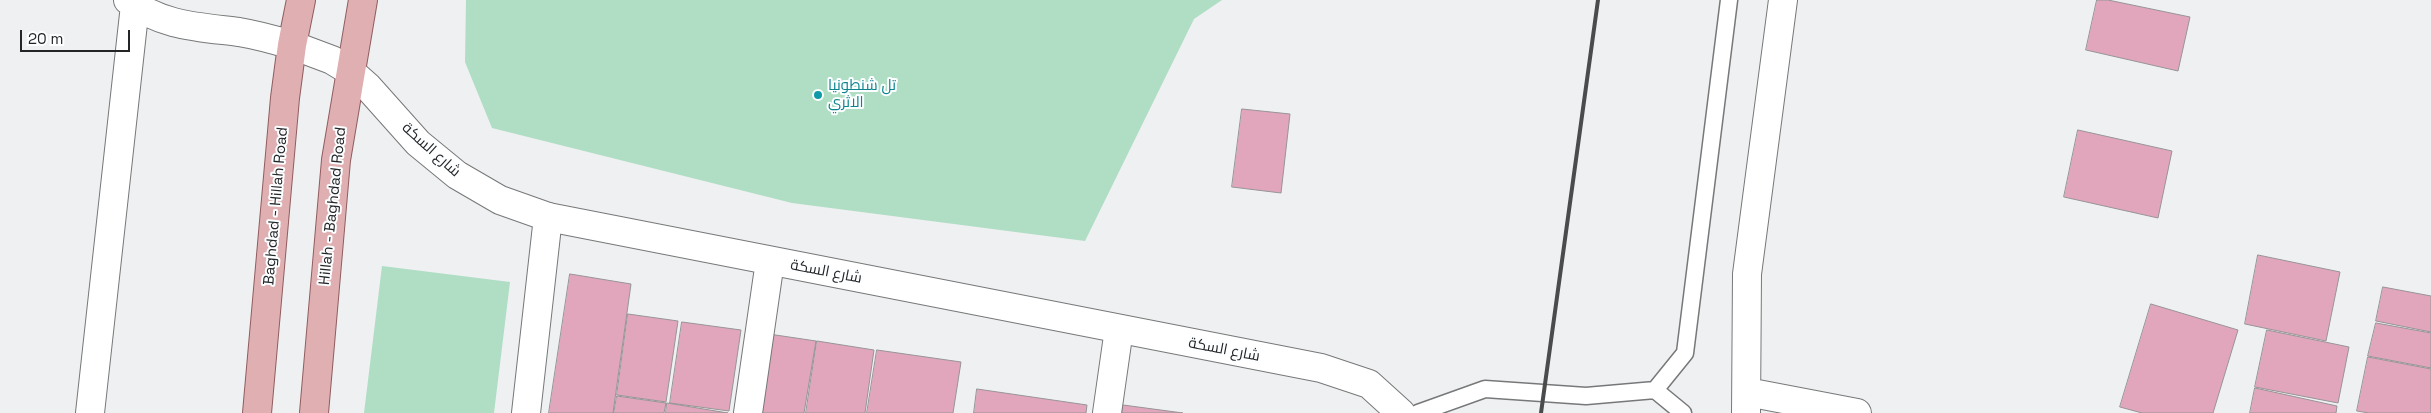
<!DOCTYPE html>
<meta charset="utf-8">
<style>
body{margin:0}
#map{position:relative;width:2431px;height:413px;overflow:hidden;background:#eff0f2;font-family:"Space Grotesk",sans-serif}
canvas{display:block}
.scale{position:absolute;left:20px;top:30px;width:110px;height:22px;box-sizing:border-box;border:2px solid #242526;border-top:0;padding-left:6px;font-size:15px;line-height:18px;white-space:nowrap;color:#242526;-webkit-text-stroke:4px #fcfeff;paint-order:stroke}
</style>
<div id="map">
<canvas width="2431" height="413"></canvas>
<div class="scale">20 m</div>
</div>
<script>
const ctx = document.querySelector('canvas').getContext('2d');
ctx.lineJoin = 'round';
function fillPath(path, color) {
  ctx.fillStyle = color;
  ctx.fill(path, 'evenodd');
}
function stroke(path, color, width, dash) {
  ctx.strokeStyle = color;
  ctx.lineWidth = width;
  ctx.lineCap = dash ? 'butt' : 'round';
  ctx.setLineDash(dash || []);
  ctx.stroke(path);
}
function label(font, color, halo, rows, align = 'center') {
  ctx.font = font + ' "Space Grotesk",Cairo,sans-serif';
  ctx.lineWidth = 4;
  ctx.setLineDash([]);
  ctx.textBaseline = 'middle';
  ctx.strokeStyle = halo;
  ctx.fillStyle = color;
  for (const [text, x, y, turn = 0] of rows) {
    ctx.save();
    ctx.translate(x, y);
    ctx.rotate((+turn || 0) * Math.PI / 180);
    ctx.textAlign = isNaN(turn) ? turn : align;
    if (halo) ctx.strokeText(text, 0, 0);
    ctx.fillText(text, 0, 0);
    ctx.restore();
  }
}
const green = new Path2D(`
 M466,0H1222L1194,19L1085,241L792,203L492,128L465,62Z
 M382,266L510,282L494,413H364Z`);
const building = new Path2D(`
 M2097,0H2108L2190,17L2178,71L2086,50Z
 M1242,109L1290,114L1281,193L1232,187Z
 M2078,130L2172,151L2158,218L2064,197Z
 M2258,255L2340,272L2326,341L2245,324Z
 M570,274L631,284L613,413H549Z
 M2383,287L2431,296V332L2376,321Z
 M2151,304L2238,330L2213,413H2142L2120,407Z
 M628,314L678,321L666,402L617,395Z
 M682,322L741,330L729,411L670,403Z
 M2376,323L2431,333V368L2368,356Z
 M2267,330L2349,347L2338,403L2255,387Z
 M762,333L816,341L804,413H749Z
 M817,341L874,350L865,413H806Z
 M877,350L961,362L953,413H867Z
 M2368,357L2431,369V413H2369L2357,411Z
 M2255,388L2337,406L2336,413H2250Z
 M977,389L1087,405L1086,413H974Z
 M617,396L666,403L664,413H614Z
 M667,403L728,413H666Z
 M1123,405L1183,413H1122Z`);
const lane = new Path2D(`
 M1655,390L1683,413
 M1418,413L1485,389L1586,396L1655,390L1685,353L1729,0`);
const street = new Path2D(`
 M128,0C161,26 199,27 239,32C257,35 275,40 292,45
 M1747,392L1857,413
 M90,413L135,5
 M526,413L548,217
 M748,413L770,261
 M1107,413L1119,329
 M1746,413L1747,274L1783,0`);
const secondary = new Path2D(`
 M292,45L332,60L350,71L368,87L418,143L457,175L500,200L548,217L1321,368L1369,384L1401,413`);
const primary = new Path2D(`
 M257,413L285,98L292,45L301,0
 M314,413L336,160L363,0`);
const rail = new Path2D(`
 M1541,413L1598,0`);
const markers = [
 [818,95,5,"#0f9aa8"]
];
const cultureNames = [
 ["تل شنطونيا",828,86],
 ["الاثري",828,103]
];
const streetNames = [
 ["شارع السكة",431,150,42],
 ["Baghdad - Hillah Road",276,206,-85],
 ["Hillah - Baghdad Road",333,206,-84],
 ["شارع السكة",826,272,11],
 ["شارع السكة",1224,350,11]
];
fillPath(green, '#afdec4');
fillPath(building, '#e1a6bc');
stroke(building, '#979495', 1);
stroke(lane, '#767879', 19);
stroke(street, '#767879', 30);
stroke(secondary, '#767879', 30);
stroke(primary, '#905c5f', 30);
stroke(lane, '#fff', 16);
stroke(street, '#fff', 28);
stroke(secondary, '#fff', 28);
stroke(primary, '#dfafb2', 28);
stroke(rail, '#4a4b4c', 4);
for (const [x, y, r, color] of markers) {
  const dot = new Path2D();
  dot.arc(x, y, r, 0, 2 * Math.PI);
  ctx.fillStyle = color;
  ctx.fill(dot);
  stroke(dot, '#fcfeff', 2);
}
label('15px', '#0d838f', '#fcfeff', cultureNames, 'left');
label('15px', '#242526', '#fcfeff', streetNames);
</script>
